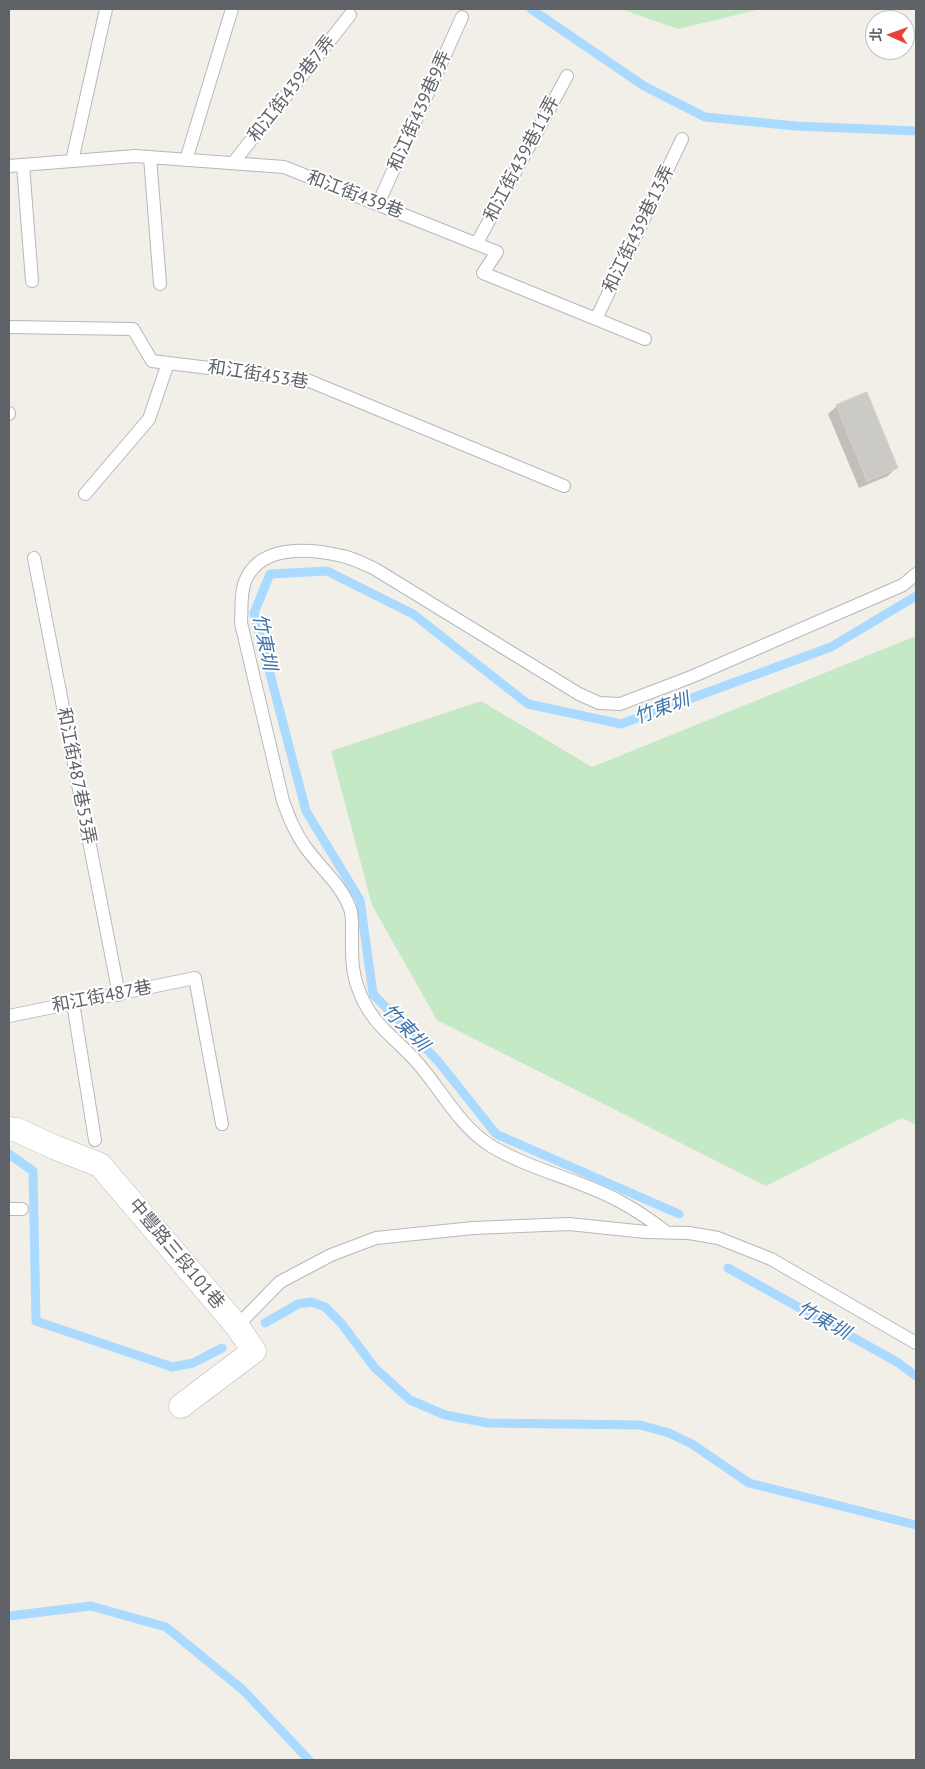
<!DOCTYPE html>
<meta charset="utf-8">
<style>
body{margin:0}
#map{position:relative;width:925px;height:1769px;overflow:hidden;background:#f1efe8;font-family:"PT Sans","Noto Sans TC",sans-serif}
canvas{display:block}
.frame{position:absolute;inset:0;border:10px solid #5f6368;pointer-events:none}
.north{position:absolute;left:865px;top:10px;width:50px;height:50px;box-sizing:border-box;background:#fff;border:1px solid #bfc1c3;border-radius:50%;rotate:272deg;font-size:14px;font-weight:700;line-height:20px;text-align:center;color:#5f6368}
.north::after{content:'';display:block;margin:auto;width:18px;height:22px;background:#ea4335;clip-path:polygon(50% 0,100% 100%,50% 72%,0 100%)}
</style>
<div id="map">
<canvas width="925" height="1769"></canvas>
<div class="frame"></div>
<div class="north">北</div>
</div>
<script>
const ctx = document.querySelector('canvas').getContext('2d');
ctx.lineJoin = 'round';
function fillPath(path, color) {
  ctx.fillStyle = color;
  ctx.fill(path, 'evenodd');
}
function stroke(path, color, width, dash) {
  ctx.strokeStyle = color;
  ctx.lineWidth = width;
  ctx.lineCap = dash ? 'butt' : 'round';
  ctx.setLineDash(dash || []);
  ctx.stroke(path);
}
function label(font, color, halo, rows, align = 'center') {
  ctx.font = font + ' "PT Sans","Noto Sans TC",sans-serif';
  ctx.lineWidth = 4;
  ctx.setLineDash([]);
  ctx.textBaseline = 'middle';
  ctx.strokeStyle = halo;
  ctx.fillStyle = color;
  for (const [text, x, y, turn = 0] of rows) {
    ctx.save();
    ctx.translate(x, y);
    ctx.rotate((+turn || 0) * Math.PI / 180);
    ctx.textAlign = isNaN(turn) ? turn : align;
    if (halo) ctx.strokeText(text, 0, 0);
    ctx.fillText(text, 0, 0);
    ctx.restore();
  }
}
const green = new Path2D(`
 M621,9H761L678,29Z
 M916,636V1125L902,1118L766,1186L437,1020L372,905L331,751L481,701L592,767Z`);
const shadow = new Path2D(`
 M837,406L897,467L888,476L859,488L828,414Z`);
const stream = new Path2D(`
 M531,9L644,86L705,117L796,126L916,131
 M9,1154L33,1171L36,1321L172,1367L193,1363L222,1348
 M679,1214L496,1134L438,1061L373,994L360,900L306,811L254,613L270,574L327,571L413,614L528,704L621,724L831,647L916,596
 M728,1268L897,1362L916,1376
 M265,1323L298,1304L312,1302L325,1307L341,1323L374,1367L410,1400L445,1415L488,1423L640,1425L669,1433L692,1444L749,1483L916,1525
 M9,1616L91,1606L166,1627L243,1690L309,1760`);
const building = new Path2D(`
 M867,392L898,468L867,481L836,405Z`);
const lane = new Path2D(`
 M150,157L160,284
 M186,160L232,9
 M72,161L106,9
 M233,163L350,15
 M23,165L32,281
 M9,166L135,156L284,167L497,252L483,273L645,339
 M378,204L462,17
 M477,243L567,76
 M596,319L682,139
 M9,327L133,329L152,361L307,380L564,486
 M9,414V413
 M85,494L149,419L168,363
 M34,558L119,995
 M73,1003L95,1140
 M9,1016L195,978L222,1124
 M9,1209H22
 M666,1232C651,1220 636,1210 619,1201C578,1179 531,1170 491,1146C459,1126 441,1089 416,1061C393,1036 370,1023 358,988C351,970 352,950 352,932C352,923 353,914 349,906C340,883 318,866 304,845C294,831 289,817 283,801L241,623C242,608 240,590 247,577C264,544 312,549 342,556C353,558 364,564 375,569L579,694L599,703L620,704L691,677L903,585L916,574
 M237,1326L280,1282L331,1255L376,1238L473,1228L569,1224L646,1232L689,1233L718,1238L771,1259L916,1343`);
const street = new Path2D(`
 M9,1129L17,1130L54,1147L100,1165L237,1326L254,1351L181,1406`);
const streetNames = [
 ["和江街439巷7弄",292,89,-52],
 ["和江街439巷9弄",420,111,-66],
 ["和江街439巷11弄",522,159,-62],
 ["和江街439巷",355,195,21],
 ["和江街439巷13弄",639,229,-64],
 ["和江街453巷",258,375,9],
 ["和江街487巷53弄",76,776,79],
 ["和江街487巷",102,997,-11],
 ["中豐路三段101巷",176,1254,50]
];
const waterNames = [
 ["竹東圳",264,642,79],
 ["竹東圳",662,709,-20],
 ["竹東圳",405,1028,46],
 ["竹東圳",823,1321,29]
];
fillPath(green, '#c5e8c5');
fillPath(shadow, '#0003');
stroke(stream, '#aadaff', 9);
fillPath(building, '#cccac5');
stroke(building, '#d6d1c6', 1);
stroke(lane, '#b5b8bc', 14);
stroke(street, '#b5b8bc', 25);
stroke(lane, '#fff', 12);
stroke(street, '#fff', 24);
label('18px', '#5f6368', '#fff', streetNames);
label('italic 19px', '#4174aa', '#fff', waterNames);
</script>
